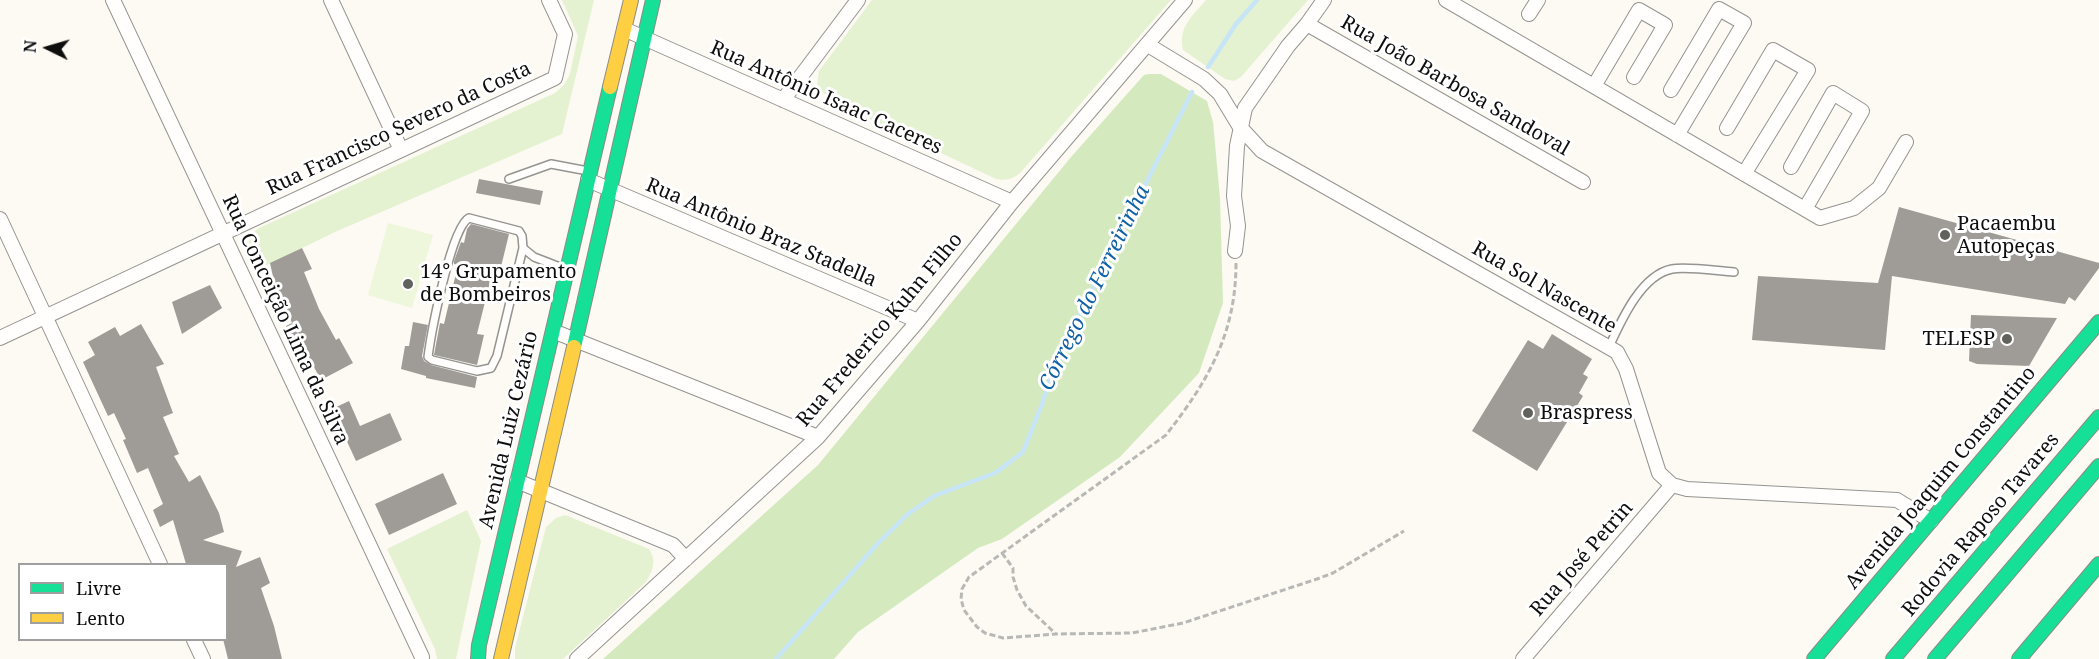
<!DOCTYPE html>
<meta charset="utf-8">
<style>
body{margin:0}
#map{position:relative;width:2099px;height:659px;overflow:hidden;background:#fcfaf2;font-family:"Noto Serif",serif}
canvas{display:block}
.legend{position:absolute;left:18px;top:563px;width:210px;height:78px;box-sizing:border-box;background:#fff;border:2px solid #9f9f9f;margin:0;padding:8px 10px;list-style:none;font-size:18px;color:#0e0e0e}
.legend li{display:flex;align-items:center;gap:12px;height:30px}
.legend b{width:30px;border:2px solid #9f9f9f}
.north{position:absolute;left:18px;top:18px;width:60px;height:60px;-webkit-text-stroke:4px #fff;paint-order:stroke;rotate:275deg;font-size:16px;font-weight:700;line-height:24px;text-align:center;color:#0e0e0e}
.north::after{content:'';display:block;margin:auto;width:21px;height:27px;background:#0e0e0e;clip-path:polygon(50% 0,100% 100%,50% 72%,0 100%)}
</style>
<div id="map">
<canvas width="2099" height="659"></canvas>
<ul class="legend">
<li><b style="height:8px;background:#16e098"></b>Livre</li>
<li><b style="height:8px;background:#ffcf43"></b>Lento</li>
</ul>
<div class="north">N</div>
</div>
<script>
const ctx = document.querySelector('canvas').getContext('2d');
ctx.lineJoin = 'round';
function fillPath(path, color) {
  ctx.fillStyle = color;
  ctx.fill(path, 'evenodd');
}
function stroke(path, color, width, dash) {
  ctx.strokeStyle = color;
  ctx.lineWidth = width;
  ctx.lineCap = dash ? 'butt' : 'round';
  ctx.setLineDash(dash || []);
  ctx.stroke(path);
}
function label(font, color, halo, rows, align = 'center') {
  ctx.font = font + ' "Noto Serif",serif';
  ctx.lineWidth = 6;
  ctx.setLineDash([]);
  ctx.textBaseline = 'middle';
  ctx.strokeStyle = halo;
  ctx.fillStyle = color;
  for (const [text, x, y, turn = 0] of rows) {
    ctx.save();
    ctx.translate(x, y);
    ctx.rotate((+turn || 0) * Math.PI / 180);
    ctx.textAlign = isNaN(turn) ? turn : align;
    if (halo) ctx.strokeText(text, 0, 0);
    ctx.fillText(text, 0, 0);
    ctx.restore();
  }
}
const green = new Path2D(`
 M562,0H594L562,134L335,232L255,271C249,254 242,240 259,228L555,93L564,85L570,74L578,36Z
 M872,0H1171L1021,172C1014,179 1006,181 996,179L831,101L817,85L819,71Z
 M1206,0H1308L1241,77L1234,81L1225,79L1183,50C1178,26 1192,17 1206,0Z
 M467,510L481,541L456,659H437L435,649L387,549Z
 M565,515L649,549C657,561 653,570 646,582L563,659H515V648L546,527L556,518Z`);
const forest = new Path2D(`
 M1149,74H1161L1207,101L1213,122L1220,198L1223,303L1199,373L1120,457L1002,539L978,548L858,632L834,659H603L818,465L1071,157L1144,75Z`);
const pitch = new Path2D(`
 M388,223L433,235L412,308L368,295Z`);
const stream = new Path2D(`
 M1208,67L1236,24L1257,0
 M776,659L879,542L908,514L934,496L995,473L1023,452L1042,404L1054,365L1192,92`);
const building = new Path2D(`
 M479,179L543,191L540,205L476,193Z
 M1899,207L2099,263V268L2075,301L2069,297L2065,304L1892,276L1885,350L1752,340L1758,276L1878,283Z
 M471,224L509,234L499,275L492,274L477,334L484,335L477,365L434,355L440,323L444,324L458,265L454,264V261L461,242L464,243L467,229Z
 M302,248L312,269L304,272L319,309L336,340L339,338L353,363L321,380L304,349L300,351L286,326L292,323L274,281L270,263Z
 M210,285L222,308L182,334L172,302Z
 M1971,315L2057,318L2029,366L1977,364L1969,361Z
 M413,322L428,325L422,356L424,361L431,365L477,377L475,388L426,378V376L401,369L405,346H409Z
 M141,324L164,364L156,367L173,413L163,417L179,454L174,456L189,482L200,475L219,513L224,532L203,540L242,551L236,567L260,557L270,583L261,588L274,626L282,659H228L223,639H226V564H186L173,520L160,527L153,510L163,504L148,468L137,473L123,440L126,439L114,413L108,416L83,362L95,355L88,342L115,327L120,336Z
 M1552,334L1592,359L1583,374L1588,377L1579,393L1583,396L1537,471L1472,431L1528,340L1543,349Z
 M349,401L360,426L390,413L402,440L356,461L332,409Z
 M443,473L457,504L389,535L375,504Z`);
const path = new Path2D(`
 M1236,263C1236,334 1208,381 1166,435L969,577L962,589L961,599L964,610L977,627L985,633L1003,638L1056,634L1132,633L1183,623L1317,579L1333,573L1404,531
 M1002,553L1013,568V577L1017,590L1026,606L1056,634`);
const lane = new Path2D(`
 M509,179L551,164L588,171
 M523,248L497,356L491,368L477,371L432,360L428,357C431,334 451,227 469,218L519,231L522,236L523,248L534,257L565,269
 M1609,347C1621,321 1641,275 1672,269C1686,266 1718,271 1734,272`);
const street = new Path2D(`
 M113,0L422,657
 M331,0L401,150
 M1446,0L1820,218L1854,208L1879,188L1906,142
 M1529,14L1538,0
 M1307,24L1583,182
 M624,29L1012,202
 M1148,45L1204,79L1220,94L1240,127L1262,151L1617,352L1626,369L1659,473L1672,485L1687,489L1897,500L1931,521
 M1594,86L1639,10L1665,25L1634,77
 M1671,90L1719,9L1744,23L1677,135
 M783,100L858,0
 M1727,128L1773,50L1808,70L1744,174
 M1791,167L1833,93L1862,111L1805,209
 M588,180L918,321
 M0,219L160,564
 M1235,251L1238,226L1234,196L1237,146L1245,108L1288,46L1307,24L1324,0
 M553,331L818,437
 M0,338L555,78L565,34L549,0
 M517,481L673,545L686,559
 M194,640L203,659
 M577,659L818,437L918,321L1012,202L1185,0
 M1523,659L1672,485`);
const fast = new Path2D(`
 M574,347L653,0
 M478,659L479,645L610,87
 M1814,659L2099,322
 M1893,659L2099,417
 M1935,659L2099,466
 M2019,659L2099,564`);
const slow = new Path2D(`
 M610,87L631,0
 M501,659L574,347`);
const markers = [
 [1945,235,6,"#61615e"],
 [408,284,6,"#61615e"],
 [2007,339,6,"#61615e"],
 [1528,413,6,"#61615e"]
];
const streetNames = [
 ["Rua João Barbosa Sandoval",1455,86,30],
 ["Rua Antônio Isaac Caceres",826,98,24],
 ["Rua Francisco Severo da Costa",399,129,-25],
 ["Rua Antônio Braz Stadella",761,233,23],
 ["Rua Sol Nascente",1544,288,30],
 ["Rua Conceição Lima da Silva",285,320,65],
 ["Rua Frederico Kuhn Filho",880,330,-50],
 ["Avenida Luiz Cezário",509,430,-77],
 ["Avenida Joaquim Constantino",1941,478,-50],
 ["Rodovia Raposo Tavares",1981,525,-50],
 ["Rua José Petrin",1582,559,-49]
];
const poiNames = [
 ["Pacaembu",1957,224],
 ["Autopeças",1957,247],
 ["14° Grupamento",420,272],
 ["de Bombeiros",420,295],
 ["TELESP",1995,339,"right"],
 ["Braspress",1540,413]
];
const waterNames = [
 ["Córrego do Ferreirinha",1095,288,-64]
];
fillPath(green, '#e4f2d1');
fillPath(forest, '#d4eabe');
fillPath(pitch, '#eef6db');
stroke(stream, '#c7e5f7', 4.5);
fillPath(building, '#9f9c98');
stroke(lane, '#959491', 10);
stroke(street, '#959491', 16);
stroke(fast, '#8c8b87', 16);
stroke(slow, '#8c8b87', 16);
stroke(path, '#b8b8b6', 3, [6, 3]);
stroke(lane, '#fffefd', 7);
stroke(street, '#fffefd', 14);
stroke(fast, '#16e098', 14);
stroke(slow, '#ffcf43', 14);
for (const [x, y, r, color] of markers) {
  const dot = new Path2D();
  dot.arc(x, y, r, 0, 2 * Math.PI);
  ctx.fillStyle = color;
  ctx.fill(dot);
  stroke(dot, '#fff', 2);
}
label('20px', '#0e0e0e', '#fff', streetNames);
label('20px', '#0e0e0e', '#fff', poiNames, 'left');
label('italic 21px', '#1061a7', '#fff', waterNames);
</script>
